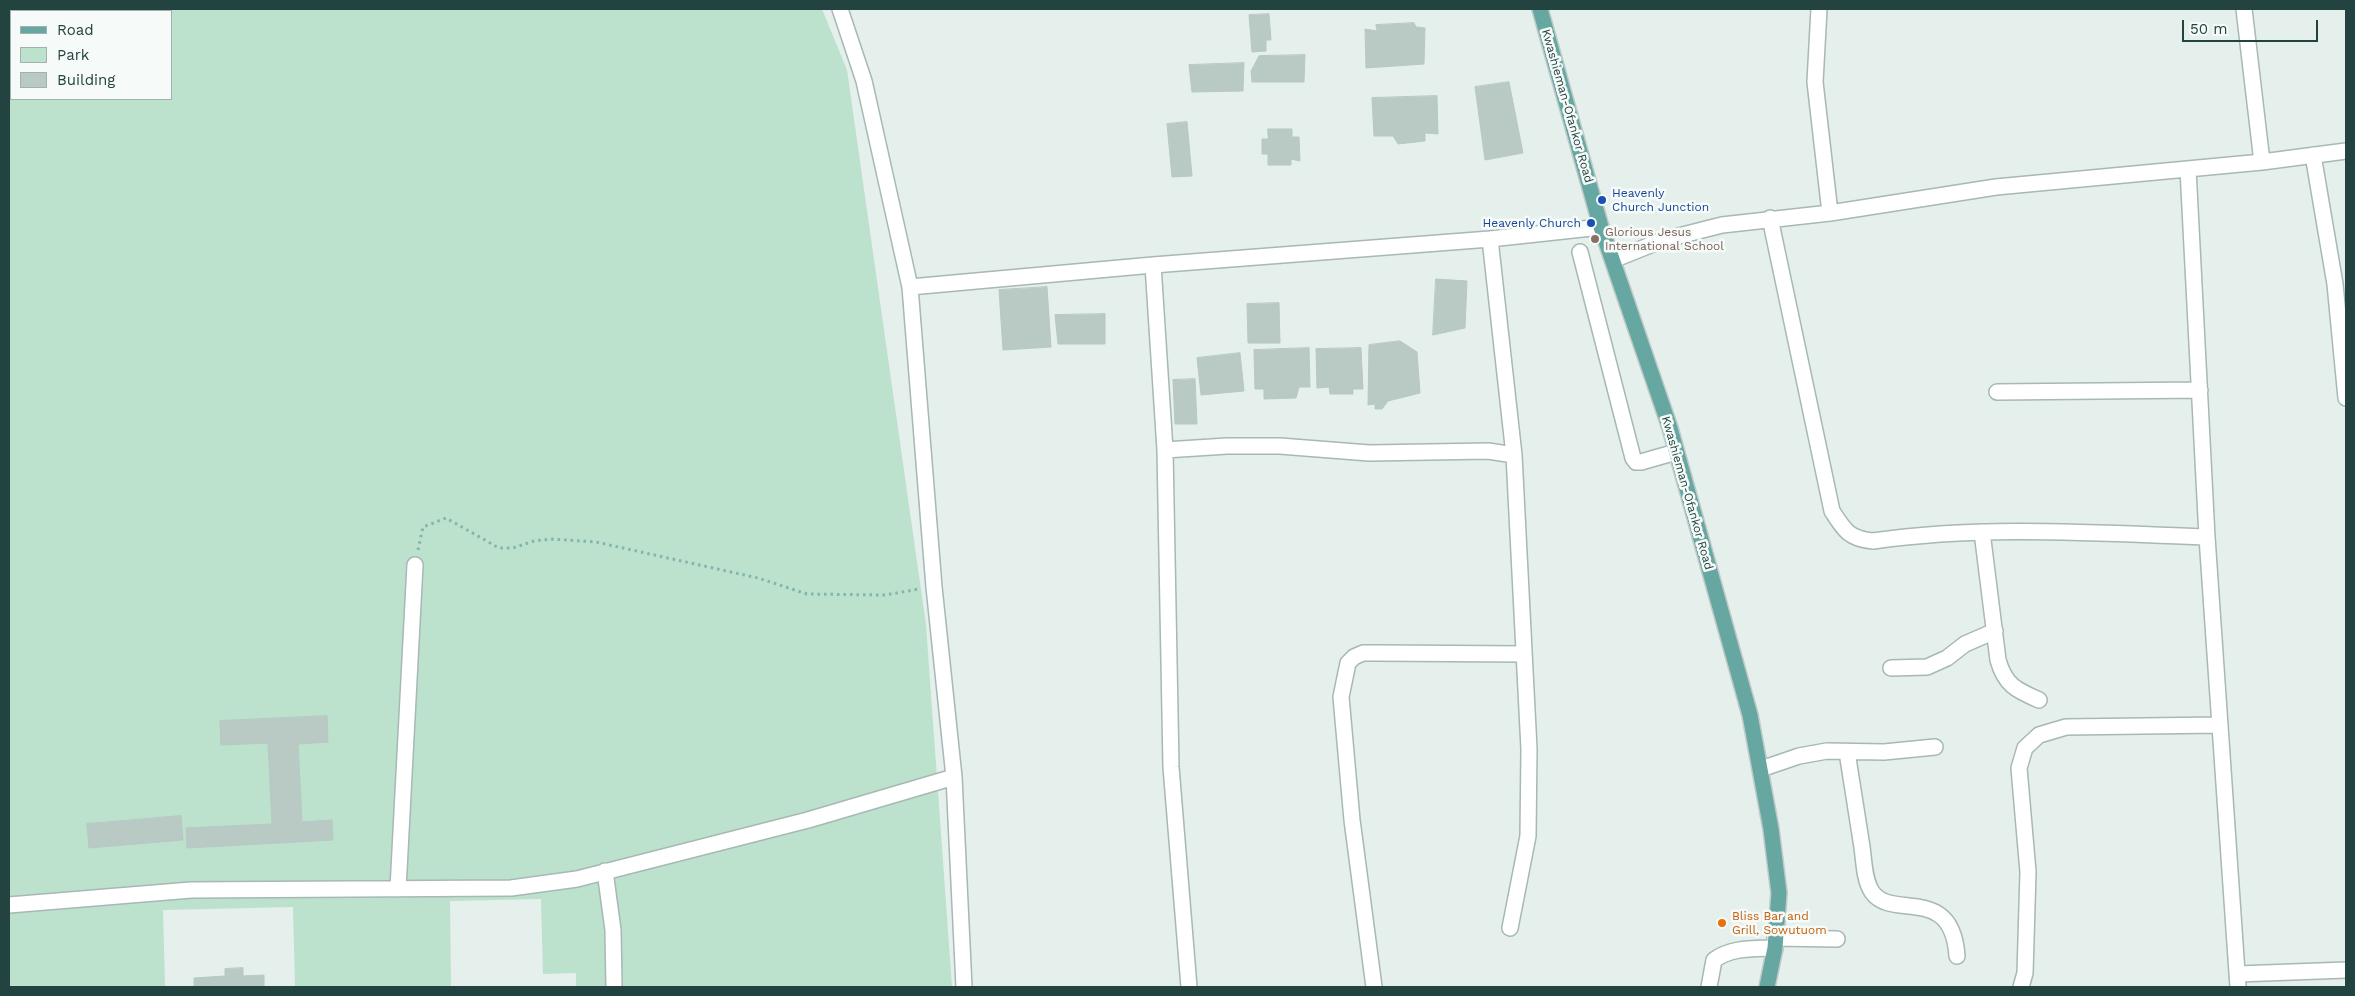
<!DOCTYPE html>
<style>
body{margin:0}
#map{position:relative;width:2355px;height:996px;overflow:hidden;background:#e5efec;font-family:"Work Sans",sans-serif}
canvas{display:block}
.frame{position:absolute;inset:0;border:10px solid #22433f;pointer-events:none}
.legend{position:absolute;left:10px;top:10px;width:162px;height:90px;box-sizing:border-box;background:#f6fbf9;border:1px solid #a1b1af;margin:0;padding:6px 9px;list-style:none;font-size:15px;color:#22433f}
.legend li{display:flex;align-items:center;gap:10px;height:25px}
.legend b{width:25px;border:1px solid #a1b1af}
.scale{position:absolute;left:2182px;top:20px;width:136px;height:22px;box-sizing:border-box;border:2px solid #22433f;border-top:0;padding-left:6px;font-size:15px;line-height:18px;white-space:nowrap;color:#22433f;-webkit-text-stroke:4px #f6fbf9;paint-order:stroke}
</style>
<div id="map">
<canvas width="2355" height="996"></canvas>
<div class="frame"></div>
<ul class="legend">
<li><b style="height:6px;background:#66a8a1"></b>Road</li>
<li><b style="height:14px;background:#bce1cc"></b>Park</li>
<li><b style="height:14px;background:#b9cac5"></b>Building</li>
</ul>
<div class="scale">50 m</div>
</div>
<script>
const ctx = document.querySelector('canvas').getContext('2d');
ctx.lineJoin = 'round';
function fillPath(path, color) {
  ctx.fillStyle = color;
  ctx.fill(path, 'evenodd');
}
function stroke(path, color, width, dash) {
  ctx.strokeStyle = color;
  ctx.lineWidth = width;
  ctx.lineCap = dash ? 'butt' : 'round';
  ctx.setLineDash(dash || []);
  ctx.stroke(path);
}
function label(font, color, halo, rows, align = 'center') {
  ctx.font = font + ' "Work Sans",sans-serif';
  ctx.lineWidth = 5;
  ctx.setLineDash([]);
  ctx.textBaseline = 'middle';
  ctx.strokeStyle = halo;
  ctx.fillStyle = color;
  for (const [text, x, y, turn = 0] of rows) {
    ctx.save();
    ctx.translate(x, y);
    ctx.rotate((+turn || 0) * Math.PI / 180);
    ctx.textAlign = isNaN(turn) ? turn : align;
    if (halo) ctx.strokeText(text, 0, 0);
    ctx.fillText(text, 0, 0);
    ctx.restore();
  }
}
const green = new Path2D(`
 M9,9H822L847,70L926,625L952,987H576V973L543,974L541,899L450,901L451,987H295L293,907L163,910L165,987H9ZM11,11H171V99H11Z`);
const building = new Path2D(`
 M1269,14L1271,40H1266V51L1252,52L1249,15Z
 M1414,23L1416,27L1425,28L1424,64L1366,68L1365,29L1377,31L1376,25Z
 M1305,55L1304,82H1252L1251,71L1259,56Z
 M1244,63L1243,91L1192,92L1189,65Z
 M1509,82L1523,153L1485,160L1475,87Z
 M1437,96L1438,134L1425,133V141L1398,144L1393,136H1374L1372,98Z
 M1187,122L1192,176L1172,177L1167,124Z
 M1268,129H1292V137H1299L1300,161L1291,159V165H1268V154H1262V139H1268Z
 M1436,279L1467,281L1465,328L1433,335Z
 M1047,287L1051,347L1003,350L999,290Z
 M1279,303L1280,343H1248L1247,304Z
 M1105,314V344H1058L1055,315Z
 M1400,341L1417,352L1420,393L1388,401L1382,409H1375V404L1368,405L1369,345Z
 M1309,348L1310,387H1299L1296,398L1264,399V389H1255L1254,350Z
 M1361,348L1363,389H1353V394H1330L1329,387L1317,388L1316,349Z
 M1240,353L1244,391L1201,395L1197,358Z
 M1195,379L1197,424H1175L1173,380Z
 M327,716L328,742L298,744L302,822L332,820L333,840L187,848L186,828L272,824L268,743L221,745L220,721Z
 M181,816L183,840L89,848L87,824Z
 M243,968V976L264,975V987H194V978L225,976V969Z`);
const path = new Path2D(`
 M418,550L423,527L446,518L499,548H513L534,541L551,539L596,542L758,578L807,594L885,595L919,589`);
const minor = new Path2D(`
 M840,9L864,81L910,287L934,587L954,777L964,987
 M1819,9L1815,82L1830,213
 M2244,9L2262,162
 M2313,155L2335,284L2346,398
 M2188,169L2207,537L2238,987
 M1770,218L1832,511C1844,530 1849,539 1873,541C1983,525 2096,533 2207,537
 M1490,239L1514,455L1529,749L1528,836L1510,928
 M1580,252L1633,458L1636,462H1641L1676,452
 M1613,260L1663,240L1722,225L1830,213L1996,187L2262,162L2346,151
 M1153,265L1165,450L1171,767L1189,987
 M910,287L1153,265L1490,239L1601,227
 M1997,392L2200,390
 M1165,450L1227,446H1280L1369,453L1488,451L1514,455
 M1982,532L1998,660C2005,685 2016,690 2039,700
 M1891,668L1927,667L1947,658L1965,644L1995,631
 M1847,752C1852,784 1857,815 1862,847C1864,861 1864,880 1872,892C1892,921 1952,883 1957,956
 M1761,769L1799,756L1827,751L1884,752L1935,747
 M605,871L613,930L614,987
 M398,889L415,565
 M9,905L191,890L511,888L577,879L808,820L954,777
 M1775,938L1837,939
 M2238,974L2346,970
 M1374,987L1352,820L1341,697L1348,663L1354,657L1363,653H1376L1524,654
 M1709,987L1714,960C1732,947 1753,949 1775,948
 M2021,987L2025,973L2028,872L2019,768L2025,748L2039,735L2066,727L2220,725`);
const major = new Path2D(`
 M1540,9L1601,227L1670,428L1750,715L1771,829L1779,893L1775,948L1767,987`);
const markers = [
 [1602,200,5,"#1a4fb4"],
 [1591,223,5,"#1a4fb4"],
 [1595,239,5,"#8d6e63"],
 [1722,923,5,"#e8710a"]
];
const streetNames = [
 ["Kwashieman-Ofankor Road",1567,106,74],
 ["Kwashieman-Ofankor Road",1687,493,74]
];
const transitNames = [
 ["Heavenly",1612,193],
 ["Church Junction",1612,207],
 ["Heavenly Church",1581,223,"right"]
];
const educationNames = [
 ["Glorious Jesus",1605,232],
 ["International School",1605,246]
];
const foodNames = [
 ["Bliss Bar and",1732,916],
 ["Grill, Sowutuom",1732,930]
];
fillPath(green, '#bce1cc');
fillPath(building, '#b9cac5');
stroke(building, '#b6c9c4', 1);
stroke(minor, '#a7b8b5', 18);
stroke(major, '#c1cac9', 18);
stroke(path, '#83b5ad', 3, [2.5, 4]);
stroke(minor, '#fff', 15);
stroke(major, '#66a8a1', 15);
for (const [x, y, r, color] of markers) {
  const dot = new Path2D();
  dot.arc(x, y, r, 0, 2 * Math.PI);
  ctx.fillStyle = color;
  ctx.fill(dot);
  stroke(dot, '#f6fbf9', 2);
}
label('12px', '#22433f', '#f6fbf9', streetNames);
label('12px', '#164399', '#f6fbf9', transitNames, 'left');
label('12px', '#785e54', '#f6fbf9', educationNames, 'left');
label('12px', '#c56008', '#f6fbf9', foodNames, 'left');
</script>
